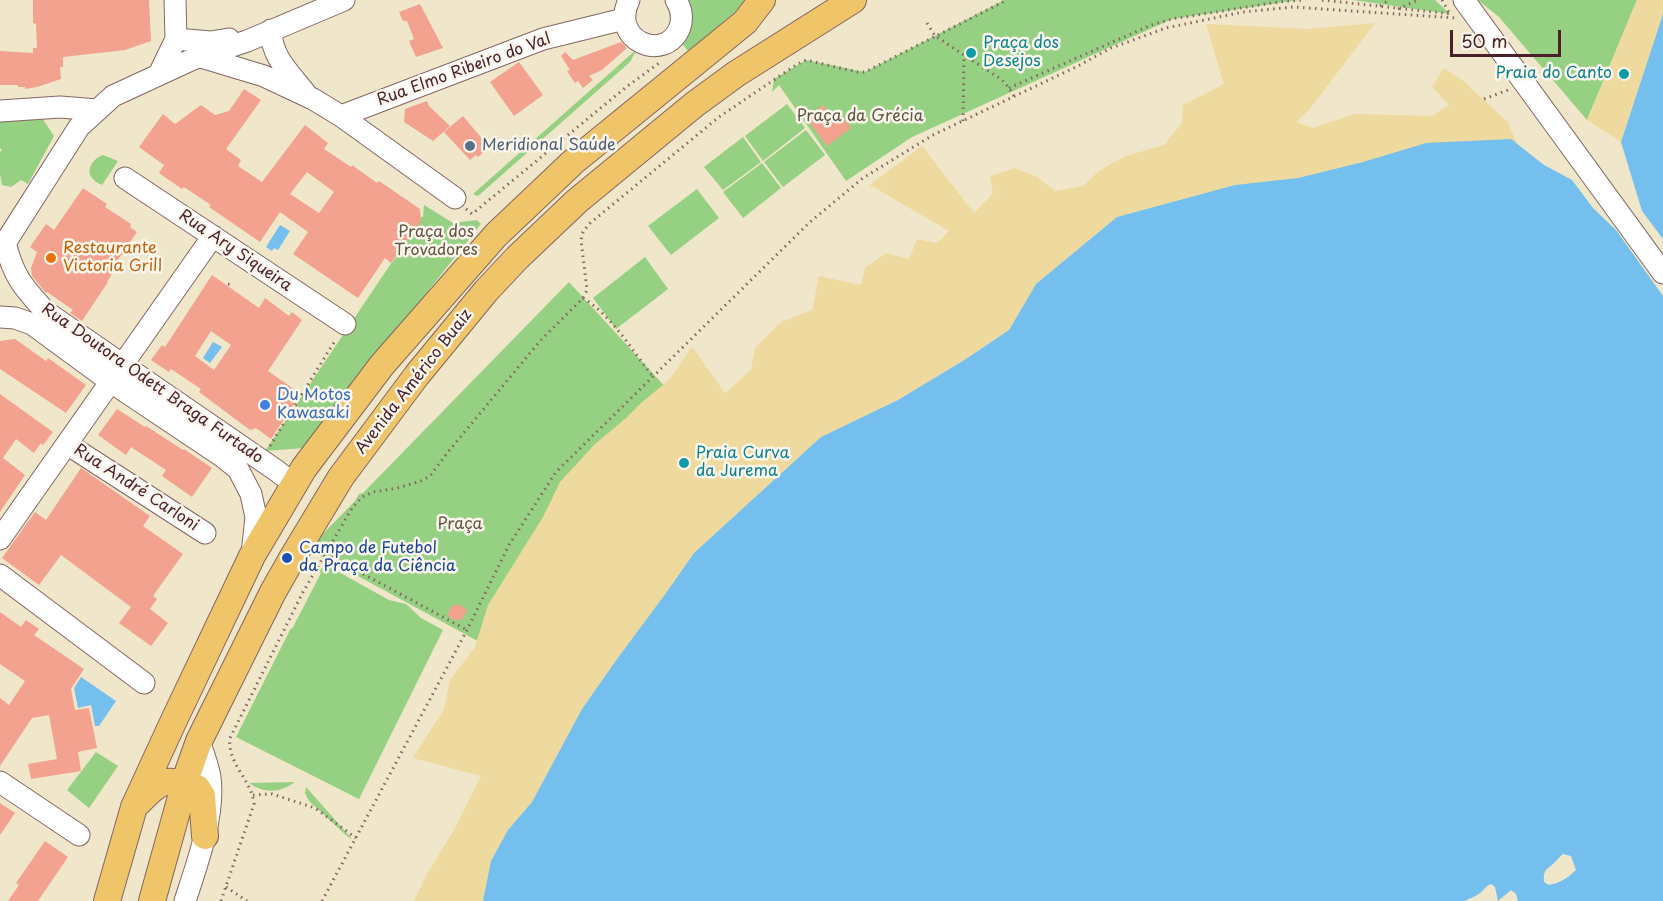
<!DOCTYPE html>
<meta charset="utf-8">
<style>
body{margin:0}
#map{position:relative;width:1663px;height:901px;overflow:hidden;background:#f0e6ca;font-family:"Playpen Sans",sans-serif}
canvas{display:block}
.scale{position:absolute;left:1450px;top:30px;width:111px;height:27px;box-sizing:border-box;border:3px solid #4a1f2b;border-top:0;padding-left:8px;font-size:18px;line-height:21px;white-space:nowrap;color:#4a1f2b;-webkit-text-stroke:4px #fbf7ec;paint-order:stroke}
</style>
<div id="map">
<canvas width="1663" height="901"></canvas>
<div class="scale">50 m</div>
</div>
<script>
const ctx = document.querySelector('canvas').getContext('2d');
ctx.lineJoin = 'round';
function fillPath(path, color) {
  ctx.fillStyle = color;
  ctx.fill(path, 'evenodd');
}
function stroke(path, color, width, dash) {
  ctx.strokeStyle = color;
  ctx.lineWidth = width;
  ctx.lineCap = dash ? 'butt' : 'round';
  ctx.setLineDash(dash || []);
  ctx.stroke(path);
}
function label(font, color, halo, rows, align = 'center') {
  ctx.font = font + ' "Playpen Sans",sans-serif';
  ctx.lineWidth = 5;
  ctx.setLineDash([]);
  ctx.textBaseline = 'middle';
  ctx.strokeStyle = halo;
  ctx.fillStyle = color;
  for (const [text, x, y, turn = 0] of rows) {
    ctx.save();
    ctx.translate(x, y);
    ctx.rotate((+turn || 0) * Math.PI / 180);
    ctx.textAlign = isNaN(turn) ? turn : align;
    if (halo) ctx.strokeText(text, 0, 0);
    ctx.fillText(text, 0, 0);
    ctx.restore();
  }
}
const green = new Path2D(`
 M687,0H745L735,12L689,52L677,38Z
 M1004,0H1299L1172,19L912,137L846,181L779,85L772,92L774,79L806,60L865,72Z
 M1353,0H1435L1450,14Z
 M1478,0H1637L1587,120L1499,17Z
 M637,49L630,62L478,196L473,194Z
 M787,104L805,128L763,161L745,136Z
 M40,115L54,136L28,184L21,180L11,187L2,185L0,174V152L2,150L0,148V117Z
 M806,130L825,155L783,187L764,162Z
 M743,137L761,162L723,190L704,167Z
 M103,155L118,161L102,185C99,183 95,182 93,179C84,170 94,158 103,155Z
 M762,163L781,188L743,218L723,192Z
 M697,189L719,218L671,255L648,226Z
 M424,205L453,223L477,220L481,224L304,448L265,451L390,265L400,252L421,217H423Z
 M645,257L668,289L616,329L593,298Z
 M569,282L669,391L485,645L308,549L355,501L359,494L363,493Z
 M326,565L389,600L406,604L421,618L443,630L359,799L236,737L291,628L292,629L321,573L317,571L324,567Z
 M96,752L118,766L89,808L67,790Z
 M295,782C280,793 265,794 249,783Z
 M306,787L352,839L348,837L309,801L305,793Z`);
const sand = new Path2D(`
 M1637,0H1663V14L1621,142L1587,120Z
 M1375,23L1309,110L1296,122L1313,128L1355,114L1432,116L1449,105L1432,87L1444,68L1462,80L1508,122L1519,149L1426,143L1363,162L1298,178L1235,185L1117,217L1036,284L1009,330L966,359L898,400L821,437L694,553L666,593L617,659L582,709L532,802L508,830L483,901H414L427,874L454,830L481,776L413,758L444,709L450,680L475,647L488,605L543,517L560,482L595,444L625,419L641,403L669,380L692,347L725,393L751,370L755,348L781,322L812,310L819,276L861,285L865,268L886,253L909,259L917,239L937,243L949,231L870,185L922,146L974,213L993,193L990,176L1015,168L1037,177L1055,191L1083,186L1100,170L1126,156L1164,145L1182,123L1183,105L1224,84L1206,24L1309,29Z`);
const water = new Path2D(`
 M1663,14V239L1642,211L1621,142Z
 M1511,139L1544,165L1572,180L1593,208L1616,230L1663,296V901H1518L1516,894L1511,890L1498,901L1495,887L1491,884C1484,887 1483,892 1477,895C1473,898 1469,898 1465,901H483L491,861L508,830L532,802L582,709L617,659L666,593L694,553L821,437L898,400L966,359L1009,330L1036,284L1117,217L1235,185L1298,178L1363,162L1426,143ZM1563,854L1571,856L1576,870C1568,878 1560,883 1549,885L1544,882C1543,867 1548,870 1556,861C1558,859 1560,856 1563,854Z
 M280,225L290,231L278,250L274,248L272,251L266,247Z
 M213,342L222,347L210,363L203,358Z
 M81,677L116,701L99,726H95L91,705L78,708L74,688Z`);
const building = new Path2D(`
 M33,0H149L151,41L125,50L63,57V67H60L61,79L37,87L25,89V87H18V85H0V51L33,53V48H37L36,24L33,23Z
 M420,4L443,48L416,57L409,41L414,39L407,21H403L399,12Z
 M621,42L627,48L602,70L589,76L593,80L583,88L578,81L575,83L567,71L570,70L561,56L565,52L573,60Z
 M519,62L543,95L514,116L490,82Z
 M244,89L261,100L226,149L241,160L238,166L262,182L305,125L328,143L324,149L351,167L352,165L377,183L379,181L420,209L421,221L391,263L385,258L358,298L293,254L308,232L280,212L260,242L209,207L211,205L184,187L182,189L159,173L164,165L139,147L163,114L175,124L201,105L215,115L229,111ZM307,172L334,192L319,213L290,194Z
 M427,101L429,106L450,126L433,141L404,122L405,109Z
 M823,105L832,117L839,112L851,128L827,146L806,118Z
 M463,116L489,147L478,157L476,155L470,160L444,132Z
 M83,188L107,204L105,207L131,224L130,227L137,232L111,270L113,272L107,282H108L82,321L70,313L73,310L47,292L46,293L32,276L31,268L37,252L30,247L46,224L54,230Z
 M212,275L259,308L265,298L289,316L292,312L302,320L268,371L301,394L271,439L256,428L250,430L199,392L201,389L171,369L169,372L151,360L162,345L165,347ZM211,331L231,345L214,370L195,356Z
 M15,339L46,361L48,358L86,385L66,413L0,369V341Z
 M0,394L53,432L43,445L41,443L34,453L16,439L3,458L25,475L0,512Z
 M117,409L145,427L146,426L183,450L184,449L212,468L192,497L162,476L166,470L131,447L126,455L98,435Z
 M81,468L150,516L143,526L183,554L153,596L157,599L150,609L168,623L151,646L119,623L131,607L61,555L39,585L2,558L35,512L46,520Z
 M458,604L467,610L463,618L459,620H454L447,615L451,607Z
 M0,612L21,627L26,620L39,629L34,635L84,669L71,689L75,710L89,708L97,748L78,752L81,771L31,779L28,764L57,759L49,715L32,718L0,766V698L9,705L25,681L0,664Z
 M0,803L15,813L0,835Z
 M45,841L68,857L38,901H8L19,885L16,883Z`);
const path = new Path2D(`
 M1322,0L1452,14
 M1442,0L1450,14
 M1380,6L1389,0
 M1398,9L1418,0
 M927,23L935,36L1002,80L1009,88L1014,96
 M1009,88L1151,25L1172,19L1278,2L1303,0
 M1484,99L1508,90
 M963,121L964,55
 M466,209L472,214L625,88L659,63
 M228,284L232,285
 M583,298C612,316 632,350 653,377
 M270,446L336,339
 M326,554L467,630
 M253,795L272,794L315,808L356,838
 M226,887L247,901
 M221,901L254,804C252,780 227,764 230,738L303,592L352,508L362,497L373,492L397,488L421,481L430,476L448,452L540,341L583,298L587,290L581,240L583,232L589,224L719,117L796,65L806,60L857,72H865L1007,0
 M322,901L467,630L509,545L556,472L810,222L863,178L933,135L1078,66L1111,48L1166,28L1243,12L1293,7L1456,18`);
const minor = new Path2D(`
 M629,0C609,41 666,64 680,27C683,17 681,8 676,0
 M1464,0L1663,273
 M271,30C271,57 290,73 306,94
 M176,39L210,42L229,39
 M201,57L264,76L313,99L341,116L455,198
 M159,74L176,39L175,0
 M0,111L60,107L98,110
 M341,116L543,39L624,19
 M125,178L345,324
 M5,242C13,276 23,287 46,312L277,471L295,485
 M0,251L79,127L113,96L193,59L247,41L344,0
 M0,317L15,318L32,324L111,382L223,457L238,469L251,494L256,517L252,554
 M67,444L205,533
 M0,539L213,236
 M0,575L144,683
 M0,782L79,835
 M185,901C197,864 215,816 210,777C208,765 203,752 199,741`);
const major = new Path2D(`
 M139,802C162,778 165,778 197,788L202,796L205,836
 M107,901L134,807L175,718L252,556L304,468L382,365L496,235L573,162L745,22L762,0
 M152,901L188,772L199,741L273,592L294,555L341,477L417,375L486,291L517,258L577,201L695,104L736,74L853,0`);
const markers = [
 [971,53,6,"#0f9aa8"],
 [1624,74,6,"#0f9aa8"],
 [470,146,6,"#5c6f8a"],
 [51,258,6,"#e8710a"],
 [265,405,6,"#3f7fe0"],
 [684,463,6,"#0f9aa8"],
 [287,558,6,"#1a4fb4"]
];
const cultureNames = [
 ["Praça dos",983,44],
 ["Desejos",983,62],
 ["Praia do Canto",1612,74,"right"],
 ["Praia Curva",696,454],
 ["da Jurema",696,472]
];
const streetNames = [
 ["Rua Elmo Ribeiro do Val",464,70,-20],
 ["Rua Ary Siqueira",235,251,34],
 ["Avenida Américo Buaiz",414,382,-52],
 ["Rua Doutora Odett Braga Furtado",152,384,35],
 ["Rua André Carloni",136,488,33]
];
const parkNames = [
 ["Praça da Grécia",860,117],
 ["Praça dos",436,233],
 ["Trovadores",436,251],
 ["Praça",460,525]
];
const serviceNames = [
 ["Meridional Saúde",482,146]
];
const foodNames = [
 ["Restaurante",63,249],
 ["Victoria Grill",63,267]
];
const shopNames = [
 ["Du Motos",277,396],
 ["Kawasaki",277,414]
];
const transitNames = [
 ["Campo de Futebol",299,549],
 ["da Praça da Ciência",299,567]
];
fillPath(green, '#96d083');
fillPath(sand, '#eeda9e');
fillPath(water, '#74bfee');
fillPath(building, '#f2a28f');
stroke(minor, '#846563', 23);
stroke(major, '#846563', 28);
stroke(path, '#846563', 3, [1.5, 4.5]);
stroke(minor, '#fff', 21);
stroke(major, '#f0c469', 26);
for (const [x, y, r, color] of markers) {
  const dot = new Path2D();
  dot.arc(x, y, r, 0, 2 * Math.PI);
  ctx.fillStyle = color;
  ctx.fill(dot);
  stroke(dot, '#fbf7ec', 2);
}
label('16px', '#0d838f', '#fbf7ec', cultureNames, 'left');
label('16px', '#4a1f2b', '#fbf7ec', streetNames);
label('16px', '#615445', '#fbf7ec', parkNames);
label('16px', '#4e5e75', '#fbf7ec', serviceNames, 'left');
label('16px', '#c56008', '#fbf7ec', foodNames, 'left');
label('16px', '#366cbe', '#fbf7ec', shopNames, 'left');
label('16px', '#164399', '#fbf7ec', transitNames, 'left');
</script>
